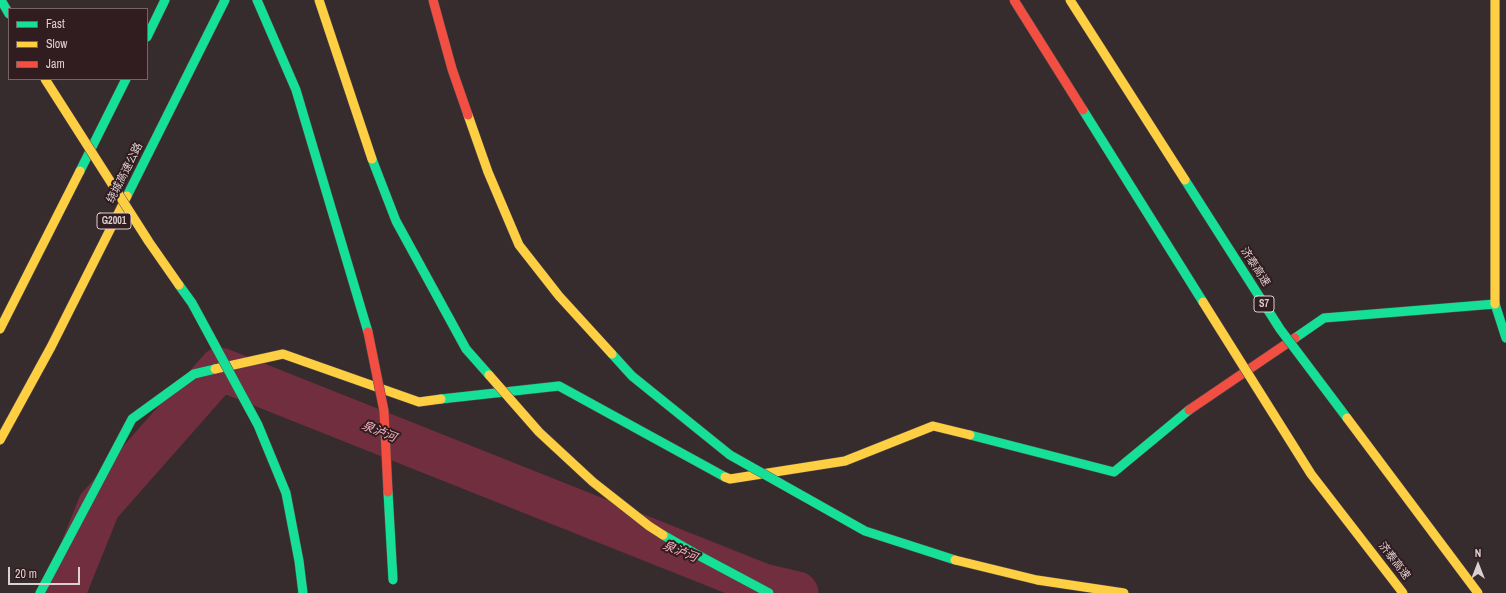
<!DOCTYPE html>
<meta charset="utf-8">
<style>
body{margin:0}
#map{position:relative;width:1506px;height:593px;overflow:hidden;background:#362b2d;font-family:"Archivo Narrow",sans-serif}
canvas{display:block}
.legend{position:absolute;left:8px;top:8px;width:140px;height:72px;box-sizing:border-box;background:#311c20;border:1px solid #766467;margin:0;padding:5px 7px;list-style:none;font-size:12px;color:#ded0d2}
.legend li{display:flex;align-items:center;gap:8px;height:20px}
.legend b{width:20px;border:1px solid #766467}
.north{position:absolute;left:1458px;top:545px;width:40px;height:40px;-webkit-text-stroke:3px #311c20;paint-order:stroke;rotate:0deg;font-size:11px;font-weight:700;line-height:16px;text-align:center;color:#ded0d2}
.north::after{content:'';display:block;margin:auto;width:14px;height:18px;background:#ded0d2;clip-path:polygon(50% 0,100% 100%,50% 72%,0 100%)}
.scale{position:absolute;left:8px;top:567px;width:72px;height:18px;box-sizing:border-box;border:2px solid #ded0d2;border-top:0;padding-left:5px;font-size:12px;line-height:14px;white-space:nowrap;color:#ded0d2;-webkit-text-stroke:3px #311c20;paint-order:stroke}
</style>
<div id="map">
<canvas width="1506" height="593"></canvas>
<ul class="legend">
<li><b style="height:5px;background:#16e098"></b>Fast</li>
<li><b style="height:5px;background:#ffcf43"></b>Slow</li>
<li><b style="height:5px;background:#f24e42"></b>Jam</li>
</ul>
<div class="north">N</div>
<div class="scale">20 m</div>
</div>
<script>
const ctx = document.querySelector('canvas').getContext('2d');
ctx.lineJoin = 'round';
function stroke(path, color, width, dash) {
  ctx.strokeStyle = color;
  ctx.lineWidth = width;
  ctx.lineCap = dash ? 'butt' : 'round';
  ctx.setLineDash(dash || []);
  ctx.stroke(path);
}
function label(font, color, halo, rows, align = 'center') {
  ctx.font = font + ' "Archivo Narrow","Noto Sans SC",sans-serif';
  ctx.lineWidth = 4;
  ctx.setLineDash([]);
  ctx.textBaseline = 'middle';
  ctx.strokeStyle = halo;
  ctx.fillStyle = color;
  for (const [text, x, y, turn = 0] of rows) {
    ctx.save();
    ctx.translate(x, y);
    ctx.rotate((+turn || 0) * Math.PI / 180);
    ctx.textAlign = isNaN(turn) ? turn : align;
    if (halo) ctx.strokeText(text, 0, 0);
    ctx.fillText(text, 0, 0);
    ctx.restore();
  }
}
const river = new Path2D(`
 M64,593L99,506L220,369L763,585L797,593`);
const fast = new Path2D(`
 M1,0L9,14
 M257,0L296,90L368,332
 M147,37L165,0
 M80,171L126,79
 M127,196L225,0
 M1295,338L1324,318L1495,304L1506,338
 M441,399L559,386L725,477
 M970,435L1114,472L1189,410
 M40,593L132,419L194,374L215,369`);
const slow = new Path2D(`
 M1495,0V304
 M0,329L80,171
 M215,369L283,354L419,402L441,399
 M0,440L51,347L127,196
 M725,477L730,479L845,461L933,426L970,435`);
const jam = new Path2D(`
 M1189,410L1295,338`);
const fastBridge = new Path2D(`
 M1083,110L1203,302
 M372,159L396,221L466,349L489,375
 M1185,180L1280,329L1347,418
 M179,285L192,303L258,425L286,493L299,561L303,593
 M612,354L632,376L730,455L865,531L955,560
 M388,492L393,580
 M663,535L696,554L769,593`);
const slowBridge = new Path2D(`
 M319,0L372,159
 M1070,0L1185,180
 M45,79L149,242L179,285
 M468,115L488,172L519,245L559,296L612,354
 M1203,302L1311,474L1403,593
 M489,375L539,432L593,482L649,526L663,535
 M1347,418L1478,593
 M955,560L1037,580L1124,593`);
const jamBridge = new Path2D(`
 M433,0L452,69L468,115
 M1014,0L1083,110
 M368,332L384,411L388,492`);
const shields = [
 [114,221,34],
 [1264,304,20]
];
const shieldNames = [
 ["G2001",114,221],
 ["S7",1264,304]
];
const streetNames = [
 ["绕城高速公路",125,173,-63],
 ["济泰高速",1255,267,57],
 ["济泰高速",1394,561,52]
];
const waterNames = [
 ["泉泸河",379,432,22],
 ["泉泸河",680,552,22]
];
stroke(river, '#702e3f', 43);
stroke(fast, '#534a4c', 10);
stroke(slow, '#534a4c', 10);
stroke(jam, '#534a4c', 10);
stroke(fast, '#16e098', 9);
stroke(slow, '#ffcf43', 9);
stroke(jam, '#f24e42', 9);
stroke(fastBridge, '#534a4c', 10, []);
stroke(slowBridge, '#534a4c', 10, []);
stroke(jamBridge, '#534a4c', 10, []);
stroke(fastBridge, '#16e098', 9);
stroke(slowBridge, '#ffcf43', 9);
stroke(jamBridge, '#f24e42', 9);
for (const [x, y, w] of shields) {
  const box = new Path2D();
  box.roundRect(x - w / 2, y - 8, w, 16, 3);
  ctx.fillStyle = '#311c20';
  ctx.fill(box);
  stroke(box, '#ded0d2', 1);
}
label('bold 10px', '#ded0d2', null, shieldNames);
label('11px', '#ded0d2', '#311c20', streetNames);
label('italic 12px', '#f7b5c1', '#311c20', waterNames);
</script>
